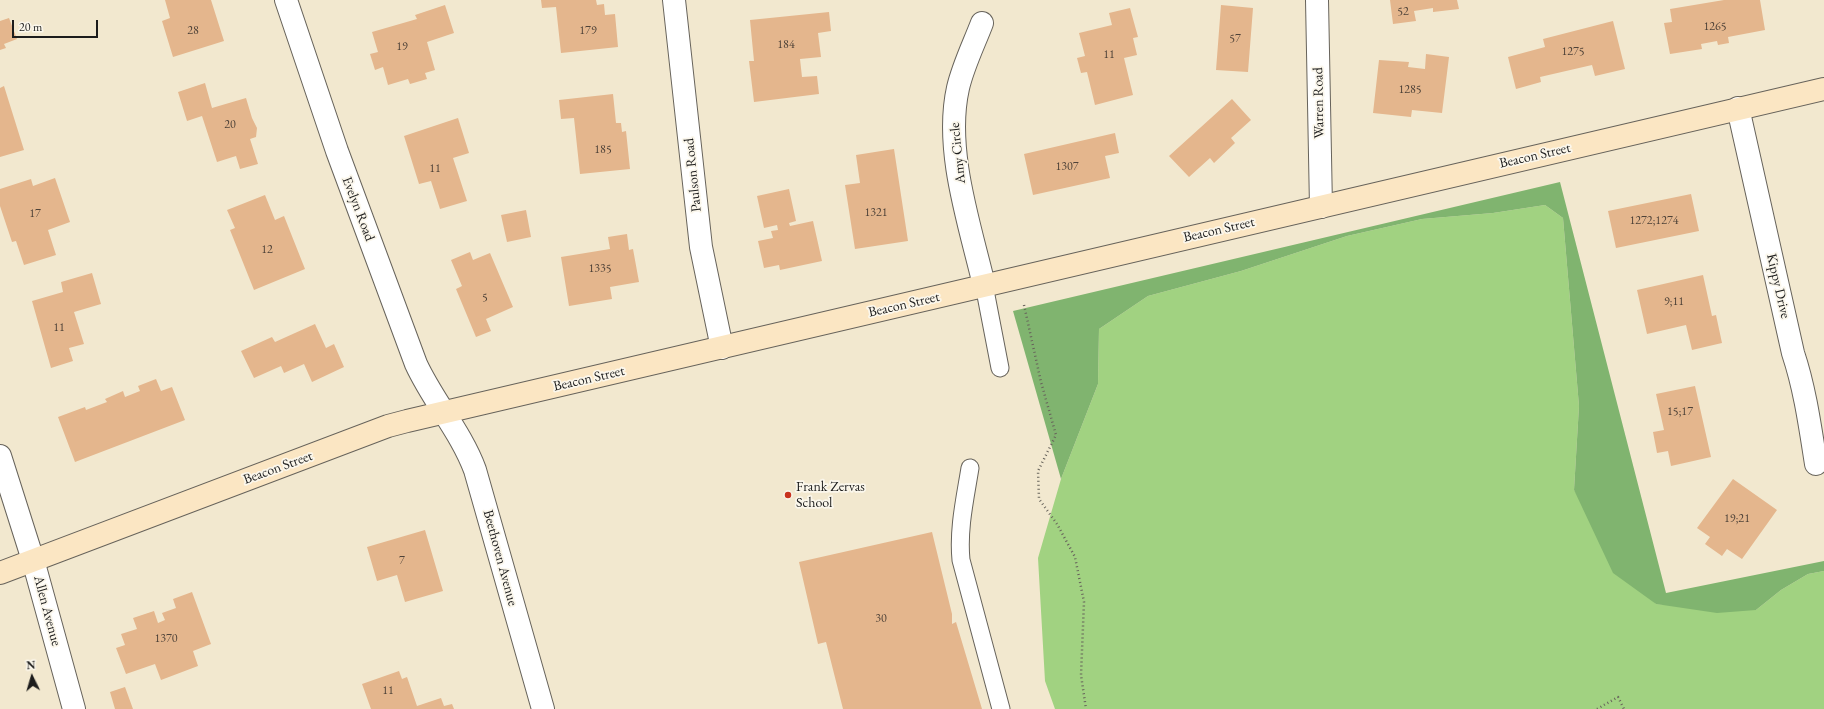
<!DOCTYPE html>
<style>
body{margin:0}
#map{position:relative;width:1824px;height:709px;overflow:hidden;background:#f2e8cf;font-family:"EB Garamond",serif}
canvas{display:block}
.north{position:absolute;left:12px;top:657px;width:40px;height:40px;-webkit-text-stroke:3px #fbf7ec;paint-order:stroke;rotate:355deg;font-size:11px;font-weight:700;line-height:16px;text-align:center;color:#1c1c1c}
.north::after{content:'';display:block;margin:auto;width:14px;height:18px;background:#1c1c1c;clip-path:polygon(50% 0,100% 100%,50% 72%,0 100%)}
.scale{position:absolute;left:12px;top:20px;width:86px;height:18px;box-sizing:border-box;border:2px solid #1c1c1c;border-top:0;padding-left:5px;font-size:12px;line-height:14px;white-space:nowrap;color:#1c1c1c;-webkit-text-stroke:3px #fbf7ec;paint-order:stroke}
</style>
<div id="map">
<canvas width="1824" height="709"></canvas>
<div class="north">N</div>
<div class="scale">20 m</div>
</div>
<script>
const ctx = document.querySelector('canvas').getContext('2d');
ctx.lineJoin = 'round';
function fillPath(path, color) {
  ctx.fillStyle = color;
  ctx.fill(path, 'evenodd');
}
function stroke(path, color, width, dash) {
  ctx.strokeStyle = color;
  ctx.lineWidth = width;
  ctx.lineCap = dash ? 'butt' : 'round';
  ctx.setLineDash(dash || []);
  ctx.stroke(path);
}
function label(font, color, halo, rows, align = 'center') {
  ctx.font = font + ' "EB Garamond",serif';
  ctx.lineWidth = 3.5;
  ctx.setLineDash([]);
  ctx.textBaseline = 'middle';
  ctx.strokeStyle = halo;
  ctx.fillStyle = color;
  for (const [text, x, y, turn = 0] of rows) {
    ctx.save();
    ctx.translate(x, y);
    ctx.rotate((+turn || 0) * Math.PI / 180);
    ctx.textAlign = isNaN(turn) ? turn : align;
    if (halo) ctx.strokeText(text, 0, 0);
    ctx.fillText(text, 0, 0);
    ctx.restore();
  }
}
const green = new Path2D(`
 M1545,205L1563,218L1579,406L1574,490L1656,604L1756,610L1781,590L1808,574L1824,571V709H1055L1045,681L1038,558L1061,479L1098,384L1099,329L1148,296L1241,271L1347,236L1422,219L1493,213Z`);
const forest = new Path2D(`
 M1560,182L1666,593L1824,561V571L1808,574L1781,590L1756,610L1717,613L1656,604L1613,573L1574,490L1579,406L1563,218L1545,205L1493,213L1422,219L1347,236L1241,271L1148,296L1099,329L1098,384L1061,479L1013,311Z`);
const building = new Path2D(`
 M165,0H211L224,41L173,57L162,21L170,18Z
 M541,0H596L597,5L604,4L605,15L615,14L618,47L561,53L556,7L542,8Z
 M1390,0H1457L1459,9L1433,12V8L1414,11L1416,21L1393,24Z
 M1724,0H1760L1765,30L1728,37L1729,43L1718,45L1717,41L1701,44L1702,49L1670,54L1664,23L1672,22L1670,9Z
 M445,5L454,33L427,42L435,70L425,73L427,79L410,84L408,79L388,85L383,67L375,70L370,54L378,52L372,32L417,19L415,15Z
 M1221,5L1253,8L1248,72L1216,70Z
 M1130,8L1138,37L1133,38L1137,55L1124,58L1133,95L1095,105L1087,72L1081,73L1077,58L1085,56L1079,33L1112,25L1109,13Z
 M829,12L831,31L818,33L821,57L800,59L802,77L817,76L819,94L754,102L749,61H754L750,20Z
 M9,18L17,39L4,44L6,48L0,50V21Z
 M1613,21L1625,69L1595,76L1592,65L1540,77L1541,82L1516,89L1508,57L1545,47L1543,39Z
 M1426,54L1449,57L1442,113L1412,110L1411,117L1373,113L1379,60L1409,62L1408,67L1425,69Z
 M205,83L212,108L246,98L252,118L257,128L256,137L250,139L258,164L240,169L236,156L217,162L202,116L187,121L178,92Z
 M4,86L24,150L0,157V88Z
 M613,94L616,123H621L622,132L626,131L630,169L580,174L574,118L561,119L559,100Z
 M1232,99L1251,120L1231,138L1235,143L1214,163L1210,158L1189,177L1169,156Z
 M458,118L469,153L453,158L467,201L440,209L431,181L419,184L404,136Z
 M1115,133L1119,153L1105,156L1110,178L1033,195L1024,154Z
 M894,149L908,241L855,249L845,185L860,183L856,155Z
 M55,178L70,222L48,230L56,255L24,265L16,241L12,242L0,206V189L31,179L33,186Z
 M789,189L796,221L789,223L790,226L813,221L822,261L780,270L779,265L764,268L758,241L773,238L771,231L778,230L777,225L764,228L757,196Z
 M1691,194L1699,231L1616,248L1608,211Z
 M265,195L275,220L284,216L305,269L254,290L230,230L235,228L227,210Z
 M526,210L531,237L507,242L501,215Z
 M627,234L629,250L633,249L639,282L610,287L612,299L569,306L561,257L610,249L608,237Z
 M470,252L473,260L490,253L513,307L486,319L491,331L476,337L456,289L462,286L451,260Z
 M92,273L101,304L74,312L84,344L69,348L73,361L51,368L32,301L63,292L61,282Z
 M1703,275L1712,316L1716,315L1722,343L1692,350L1686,325L1647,334L1637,290Z
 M315,324L326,348L334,344L344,367L312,382L304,364L284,373L281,366L254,378L241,351L272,337L275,342Z
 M156,379L161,391L172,387L185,420L75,462L58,417L85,407L86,410L107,402L105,399L123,391L125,397L140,391L138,386Z
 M1695,386L1711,457L1671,466L1668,451L1657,453L1653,432L1664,430L1656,394Z
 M1733,479L1777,510L1742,559L1727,549L1722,556L1705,544L1710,537L1697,528Z
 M425,530L443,591L405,602L397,575L377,581L367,547Z
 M932,532L952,614V624L956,622L982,709H843L826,642L818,644L799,562Z
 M192,592L211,644L193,651L198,666L161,680L155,664L126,674L116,648L125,645L121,634L137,629L133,618L154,611L158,623L165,620L162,613L176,608L173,599Z
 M399,671L402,679L407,677L417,706L441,698L444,706L452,704L454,709H371L362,684Z
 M125,687L133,709H115L110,692Z`);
const path = new Path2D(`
 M1024,305L1041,382L1056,435L1038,471L1039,499L1057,524L1075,557L1084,602L1081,675L1086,709
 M1597,709L1618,697L1624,709`);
const lane = new Path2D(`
 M984,285L1000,368
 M970,468C965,499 958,529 961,560L1001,709`);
const street = new Path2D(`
 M286,0L337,151L416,364C433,401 461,432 475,470L543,709
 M674,0L701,247L722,348
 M1317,0L1321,207
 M982,23C974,44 963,66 958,88C944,150 970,225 984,285
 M1738,108L1793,353C1805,389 1810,426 1816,464
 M0,456L33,560L74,709`);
const secondary = new Path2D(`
 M0,573L388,426L407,421L1824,89`);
const markers = [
 [788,495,4,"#c8321e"]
];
const numberNames = [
 ["52",1403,12],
 ["1265",1715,27],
 ["28",193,31],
 ["179",588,31],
 ["57",1235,39],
 ["184",786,45],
 ["19",402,47],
 ["1275",1573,52],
 ["11",1109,55],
 ["1285",1410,90],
 ["20",230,125],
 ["185",603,150],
 ["1307",1067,167],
 ["11",435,169],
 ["1321",876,213],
 ["17",35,214],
 ["1272;1274",1654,221],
 ["12",267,250],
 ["1335",600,269],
 ["5",485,298],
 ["9;11",1674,302],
 ["11",59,328],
 ["15;17",1680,412],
 ["19;21",1737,519],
 ["7",402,561],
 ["30",881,619],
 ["1370",166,639],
 ["11",388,691]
];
const streetNames = [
 ["Warren Road",1319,103,-91],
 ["Amy Circle",958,153,-96],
 ["Beacon Street",1535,156,-13],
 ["Paulson Road",693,175,-96],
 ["Evelyn Road",358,209,69],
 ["Beacon Street",1219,230,-13],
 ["Kippy Drive",1778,286,77],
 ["Beacon Street",904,305,-13],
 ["Beacon Street",589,379,-13],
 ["Beacon Street",278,468,-20],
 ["Beethoven Avenue",500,558,75],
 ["Allen Avenue",47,611,75]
];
const poiNames = [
 ["Frank Zervas",796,487],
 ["School",796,503]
];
fillPath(green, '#a1d281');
fillPath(forest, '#80b46f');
fillPath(building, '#e4b68d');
stroke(lane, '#67635b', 19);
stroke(street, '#67635b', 24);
stroke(secondary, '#67635b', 24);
stroke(path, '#67635b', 2.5, [1, 3]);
stroke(lane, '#fff', 17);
stroke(street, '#fff', 22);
stroke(secondary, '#fbe6c3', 22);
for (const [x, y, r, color] of markers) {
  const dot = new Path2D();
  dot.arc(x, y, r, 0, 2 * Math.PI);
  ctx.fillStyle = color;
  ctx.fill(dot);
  stroke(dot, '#fbf7ec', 1.5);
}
label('12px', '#4e4238', null, numberNames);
label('14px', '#1c1c1c', '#fbf7ec', streetNames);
label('14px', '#1c1c1c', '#fbf7ec', poiNames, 'left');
</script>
